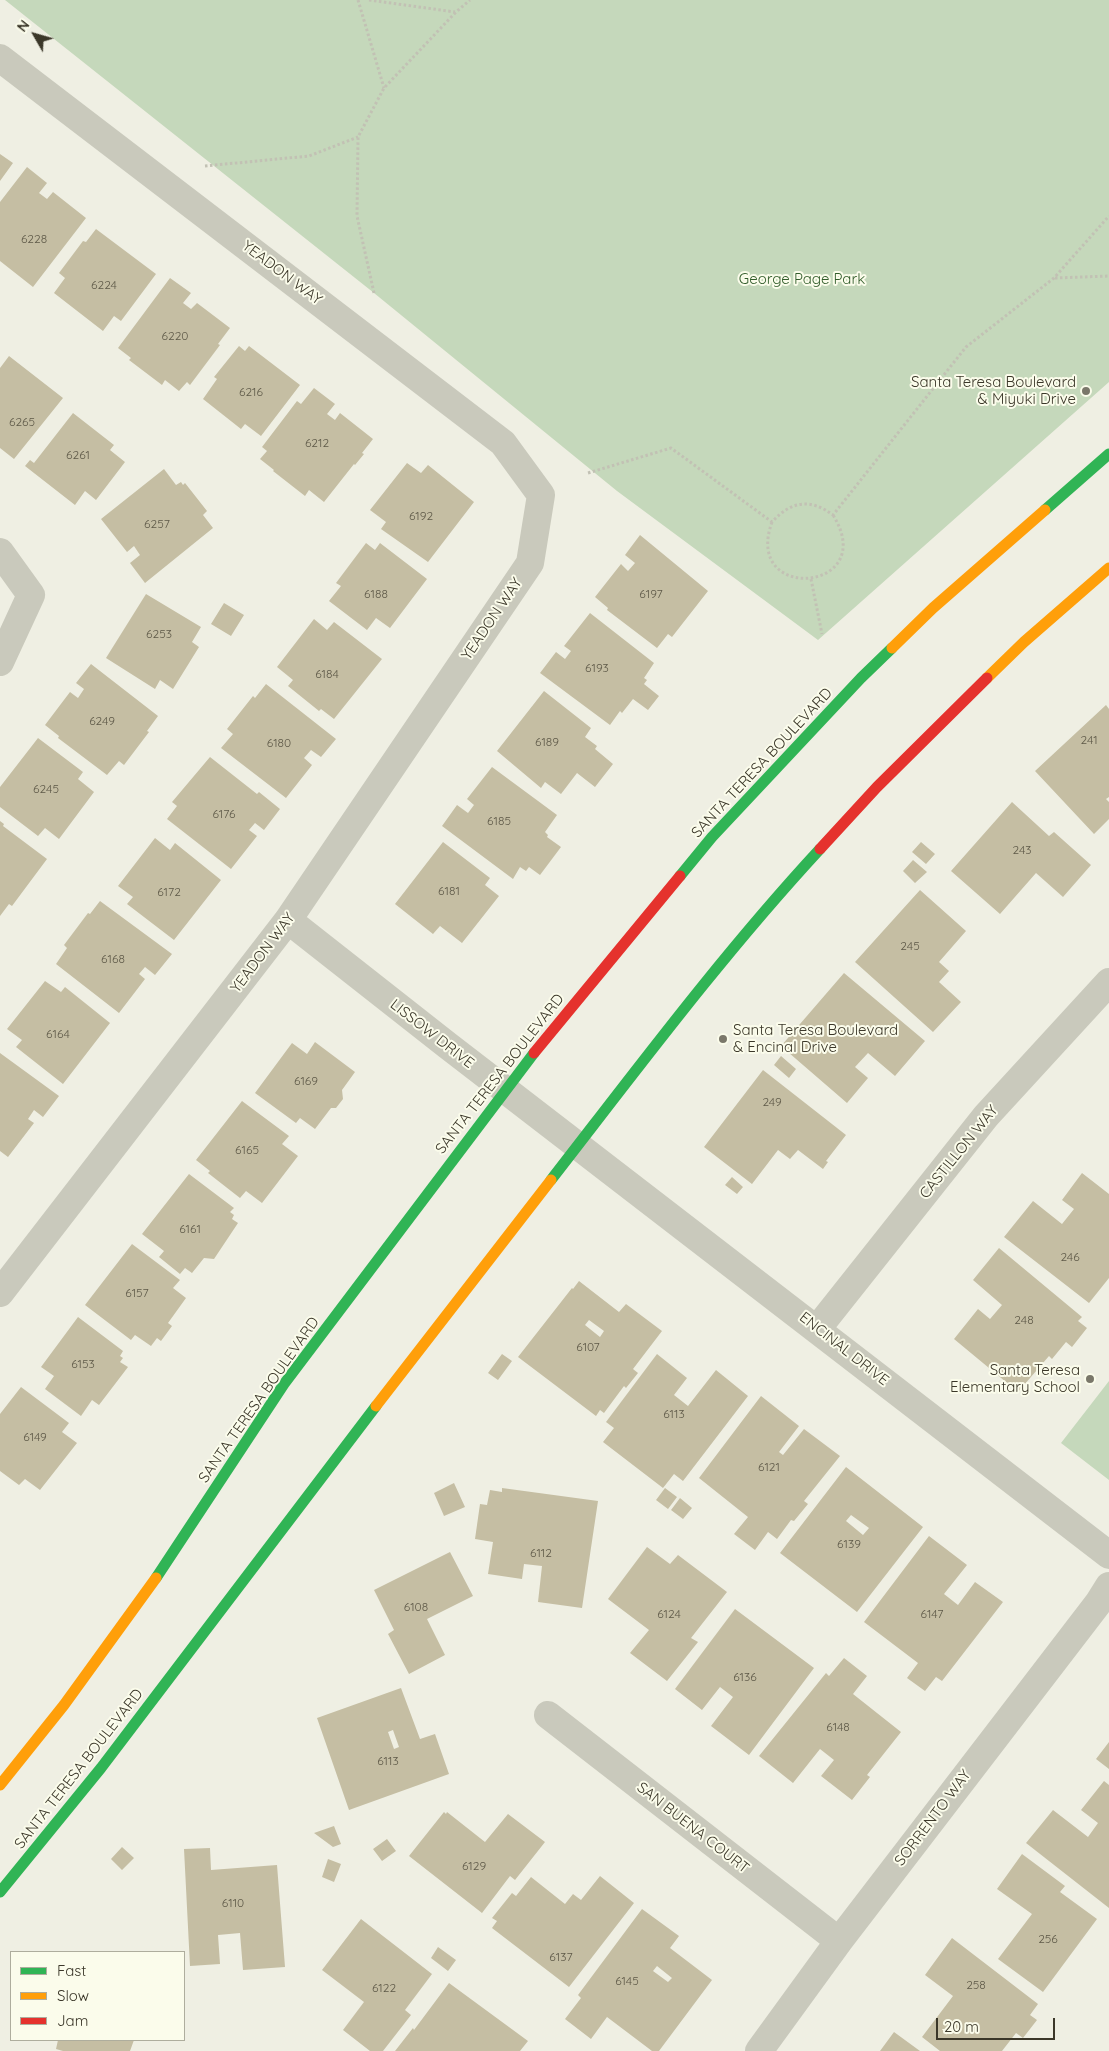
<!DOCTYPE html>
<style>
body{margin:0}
#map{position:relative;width:1109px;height:2051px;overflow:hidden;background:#efefe3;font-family:Quicksand,sans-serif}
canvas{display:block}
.legend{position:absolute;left:10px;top:1951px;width:175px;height:90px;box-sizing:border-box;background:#fbfceb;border:1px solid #aead9d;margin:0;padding:6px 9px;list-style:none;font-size:15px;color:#3b3729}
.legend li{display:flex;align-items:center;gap:10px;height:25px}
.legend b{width:25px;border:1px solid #aead9d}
.north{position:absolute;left:10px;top:10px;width:50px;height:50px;-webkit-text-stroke:4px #fbfceb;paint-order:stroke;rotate:308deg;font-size:14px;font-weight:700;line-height:20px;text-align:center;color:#3b3729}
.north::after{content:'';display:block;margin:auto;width:18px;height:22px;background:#3b3729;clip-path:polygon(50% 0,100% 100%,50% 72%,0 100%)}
.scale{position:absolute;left:936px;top:2018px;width:119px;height:22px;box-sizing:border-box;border:2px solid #3b3729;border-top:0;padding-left:6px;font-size:15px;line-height:18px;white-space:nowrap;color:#3b3729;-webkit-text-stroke:4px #fbfceb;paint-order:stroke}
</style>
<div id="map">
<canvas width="1109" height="2051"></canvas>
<ul class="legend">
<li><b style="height:6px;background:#30b455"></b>Fast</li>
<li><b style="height:6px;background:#ff9f0a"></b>Slow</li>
<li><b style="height:6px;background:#e5322d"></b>Jam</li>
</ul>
<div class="north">N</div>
<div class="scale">20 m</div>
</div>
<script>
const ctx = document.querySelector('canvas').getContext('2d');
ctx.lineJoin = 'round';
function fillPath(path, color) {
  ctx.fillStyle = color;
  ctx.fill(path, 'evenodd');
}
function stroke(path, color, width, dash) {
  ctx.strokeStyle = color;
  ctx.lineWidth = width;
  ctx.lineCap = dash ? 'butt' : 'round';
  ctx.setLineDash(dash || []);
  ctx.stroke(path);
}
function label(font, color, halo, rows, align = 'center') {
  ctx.font = font + ' Quicksand,sans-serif';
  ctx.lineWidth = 4;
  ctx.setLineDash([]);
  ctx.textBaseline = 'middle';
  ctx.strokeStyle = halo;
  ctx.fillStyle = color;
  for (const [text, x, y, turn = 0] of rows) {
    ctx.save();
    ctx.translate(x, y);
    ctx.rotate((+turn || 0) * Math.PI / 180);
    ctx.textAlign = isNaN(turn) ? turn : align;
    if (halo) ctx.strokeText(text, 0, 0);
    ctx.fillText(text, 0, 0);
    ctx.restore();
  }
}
const green = new Path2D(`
 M5,0H1109V382L818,640L617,491L374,293Z
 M1109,1381V1480L1061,1443Z`);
const building = new Path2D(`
 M0,154L13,163L0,181Z
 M27,167L47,183L39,193L47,199L53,192L86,218L33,287L0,261V202Z
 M96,229L156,274L121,321L114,316L103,331L54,293L65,278L59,273L83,241L86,242Z
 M170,278L191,293L183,303L191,309L197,303L230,328L218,344L220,345L190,385L187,382L179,391L165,380L162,385L129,360L131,358L118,348Z
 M239,346L245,351L249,346L300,385L261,436L245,424L241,429L203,399L217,379L214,377Z
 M9,356L63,398L14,459L0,448V368Z
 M314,388L335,404L327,414L335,420L340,413L373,439L362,453L364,454L355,465L354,464L324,502L309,490L305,496L273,471L274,470L260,459L267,451L262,447L297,401L301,404Z
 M73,413L114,445L110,450L125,462L96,500L85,491L75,505L25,466L30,460L34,463Z
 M407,463L421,473L428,465L474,502L428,562L381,529L386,522L370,510Z
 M164,469L176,485L181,482L183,485L185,483L207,511L203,515L213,528L145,583L130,563L140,555L134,546L127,552L101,519Z
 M640,535L708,591L672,637L668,634L657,648L607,610L608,608L595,597L621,564L628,571L635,563L625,555Z
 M366,543L375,550L380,543L427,579L390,628L376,618L367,630L329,601L341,586L336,583Z
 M146,594L201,627L192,642L199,647L173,689L160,680L155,689L106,658Z
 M224,603L244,615L231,636L211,624Z
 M590,613L654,663L644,678L647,680L644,684L659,696L648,710L633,699L622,713L620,711L610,725L540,673L556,652L565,659L571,651L564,646Z
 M314,619L327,630L334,622L382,659L334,719L321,709L319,711L288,686L293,680L277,667Z
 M91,664L158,716L147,731L149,732L124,765L119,761L107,775L58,738L59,736L45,725L70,692L78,698L84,689L76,683Z
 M266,684L336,739L321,757L311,750L304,758L312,765L286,798L221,748L233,734L227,729L253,696L255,698Z
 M544,691L591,728L585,737L597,746L595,749L613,764L595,787L577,773L561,794L545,782L541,788L497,751Z
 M1106,705L1109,709V797L1106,799L1109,802V819L1094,834L1035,771Z
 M38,738L83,772L78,779L94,792L59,839L45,828L38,836L0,807V787Z
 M210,757L257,794L259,792L280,809L264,830L255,823L249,830L257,836L231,869L167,819L177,806L172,802Z
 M492,767L557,815L545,832L548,835L547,837L561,847L540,875L529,867L526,871L520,867L513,879L442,826L457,805L468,813L474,805L467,799Z
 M1012,802L1049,836L1054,832L1091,865L1063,897L1036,873L1000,914L951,871Z
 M0,821L4,824L3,826L47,859L12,906L9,904L0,916Z
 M155,838L170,850L175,843L221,880L174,940L127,904L133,897L118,886Z
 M443,842L490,878L485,885L499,896L462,943L440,926L433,934L395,904Z
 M921,842L935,854L926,864L912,852Z
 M913,860L927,872L915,883L903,871Z
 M920,890L966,931L939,962L949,971L939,982L961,1002L933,1032L855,962Z
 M100,901L172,954L155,975L145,967L139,974L145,979L119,1013L56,964L67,948L64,945L88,913L90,914Z
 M844,973L925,1041L895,1076L868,1053L855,1067L868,1078L847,1103L781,1046Z
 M45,981L61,992L65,987L110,1023L63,1084L16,1047L22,1040L7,1029Z
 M315,1042L355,1072L342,1090L343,1099L336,1108H331L315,1129L300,1118L296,1123L255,1093L292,1043L307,1054Z
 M0,1053L59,1096L43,1117L34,1110L28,1119L34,1123L8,1157L0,1151Z
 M781,1056L796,1069L789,1078L774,1065Z
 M763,1070L846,1135L826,1161L828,1162L823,1169L798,1150L790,1159L778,1150L752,1184L704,1147Z
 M242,1101L289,1136L282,1144L298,1156L262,1203L246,1191L240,1198L208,1173L210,1171L196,1160Z
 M1082,1173L1109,1194V1278L1089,1303L1004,1237L1033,1201L1062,1224L1074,1209L1062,1200Z
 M189,1174L234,1208L230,1212L234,1215L232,1219L238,1223L214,1259L204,1258L192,1273L185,1268L180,1274L159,1257L164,1251L142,1234Z
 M732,1177L743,1187L737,1194L725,1185Z
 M132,1244L180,1280L173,1288L186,1298L168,1323L172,1326L161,1341L157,1338L151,1346L135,1335L131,1340L85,1305Z
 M999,1248L1082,1317L1078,1321L1087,1328L1072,1347L1066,1342L1052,1359L1049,1356L1018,1392L954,1339L978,1309L990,1319L1002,1305L973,1280Z
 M579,1281L619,1312L626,1304L662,1331L633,1369L638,1373L626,1388L624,1386L604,1413L600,1410L596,1416L518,1357L572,1288L573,1289ZM589,1320L604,1331L600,1337L585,1325Z
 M78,1317L123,1351L120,1356L123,1358L120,1362L128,1367L99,1405L92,1400L81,1416L45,1389L54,1376L41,1367Z
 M502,1354L512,1361L498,1380L488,1373Z
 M657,1354L687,1378L674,1395L688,1406L716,1370L748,1396L683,1481L674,1474L663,1488L603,1442L614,1428L606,1422Z
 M21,1387L69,1423L62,1432L77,1443L40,1490L25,1479L19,1485L0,1471V1414Z
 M761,1396L799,1426L779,1452L783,1455L804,1429L840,1456L804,1501L808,1504L794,1521L791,1520L777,1539L768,1532L755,1550L734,1534L748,1517L699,1478Z
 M846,1467L923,1527L857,1612L780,1553ZM851,1515L869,1528L863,1535L846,1521Z
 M454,1483L465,1507L444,1516L434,1493Z
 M502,1488L598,1501L582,1608L538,1602L542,1566L524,1564L522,1579L488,1574L493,1542L475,1539L480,1504L487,1505L490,1490L502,1492Z
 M665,1488L677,1497L668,1509L656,1500Z
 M680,1498L692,1508L683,1519L671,1510Z
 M929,1536L967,1565L944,1594L958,1605L975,1582L1003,1602L942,1681L936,1677L925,1691L907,1678L918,1663L864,1622Z
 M647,1547L670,1564L678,1555L727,1592L691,1638L698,1642L667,1681L630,1653L649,1630L608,1599Z
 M450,1552L473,1596L427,1619L445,1655L409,1674L388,1634L394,1630L374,1590Z
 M735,1609L814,1668L749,1755L711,1726L733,1697L720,1687L702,1710L675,1689Z
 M844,1658L867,1676L853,1694L901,1732L867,1775L870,1777L852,1800L821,1776L834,1760L820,1749L793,1783L759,1756L826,1673L829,1676Z
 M401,1688L420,1739L435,1734L449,1774L349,1810L317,1718ZM393,1730L399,1747L394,1749L388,1732Z
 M1109,1742V1769L1096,1759Z
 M1104,1781L1109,1785V1908L1026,1843L1053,1810L1088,1837L1098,1823L1081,1810Z
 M444,1812L446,1814L447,1812L485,1842L508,1814L545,1842L515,1880L510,1876L482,1913L409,1856Z
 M334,1826L341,1844L333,1847L314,1833Z
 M387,1839L396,1851L382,1861L373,1849Z
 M122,1847L134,1858L122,1870L111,1859Z
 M210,1848L211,1870L277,1865L285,1967L243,1970L240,1933L218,1935L220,1964L190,1966L184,1849Z
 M1022,1854L1065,1886L1060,1892L1097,1919L1043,1992L998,1959L1032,1914L997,1889Z
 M328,1859L341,1864L334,1882L322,1877Z
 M600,1876L634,1903L569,1987L492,1928L497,1921L492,1918L512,1893L516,1896L531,1877L565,1904L573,1894L581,1900Z
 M642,1909L679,1936L670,1948L712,1980L659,2051H652L607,2017L591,2039L565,2019L581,1998L578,1995ZM657,1966L672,1978L668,1982L653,1971Z
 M361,1919L432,1974L405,2010L411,2015L383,2051H370L343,2030L364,2002L322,1970Z
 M952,1938L1038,2004L1030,2015L1037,2020L1023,2038L1016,2033L1002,2051H940L922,2037L953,1996L925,1975Z
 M438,1947L456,1960L448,1971L431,1958Z
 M449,1983L528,2041L520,2051H395L413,2028L414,2030Z
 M894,2032L920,2051H880Z
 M58,2040H134L130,2051H63L56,2049Z`);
const path = new Path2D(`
 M358,0L384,88
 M369,0L455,12
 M205,166L309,156L358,137
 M1055,278L1109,276
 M374,293L357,216L358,137L384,88L456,12L470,0
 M588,473L671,448L772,522C791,501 810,498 833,515L966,347L1054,278L1109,216
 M772,522C742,604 881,592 833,515
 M811,579L822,634`);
const street = new Path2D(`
 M0,58L503,443L541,495L530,563L288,920L0,1293
 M0,552L31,595L0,662
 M288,920L447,1045L1109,1555
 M817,1329L986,1116L1109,982
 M548,1715L839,1941
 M759,2051L839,1941L1099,1602L1109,1586`);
const fast = new Path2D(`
 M1045,510L1109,454
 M680,876L712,837L861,678L892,648
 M551,1180C638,1068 723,954 820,849
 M156,1578L284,1384L534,1053
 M0,1892L101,1768L376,1406`);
const slow = new Path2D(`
 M892,648L933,608L1045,510
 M987,678L1024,642L1109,568
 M376,1406L551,1180
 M0,1785L64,1705L156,1578`);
const jam = new Path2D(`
 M820,849L877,787L987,678
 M534,1053L680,876`);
const markers = [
 [1086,391,5,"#7a776a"],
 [723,1039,5,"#7a776a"],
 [1090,1379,5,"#7a776a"]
];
const numberNames = [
 ["6228",34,239],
 ["6224",104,285],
 ["6220",175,336],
 ["6216",251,392],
 ["6265",22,422],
 ["6212",317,443],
 ["6261",78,455],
 ["6192",421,516],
 ["6257",157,524],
 ["6188",376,594],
 ["6197",651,594],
 ["6253",159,634],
 ["6193",597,668],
 ["6184",327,674],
 ["6249",102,721],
 ["241",1089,740],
 ["6189",547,742],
 ["6180",279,743],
 ["6245",46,789],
 ["6176",224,814],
 ["6185",499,821],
 ["243",1022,850],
 ["6181",449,891],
 ["6172",169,892],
 ["245",910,946],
 ["6168",113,959],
 ["6164",58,1034],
 ["6169",306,1081],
 ["249",772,1102],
 ["6165",247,1150],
 ["6161",190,1229],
 ["246",1070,1257],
 ["6157",137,1293],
 ["248",1024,1320],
 ["6107",588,1347],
 ["6153",83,1364],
 ["6113",674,1414],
 ["6149",35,1437],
 ["6121",769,1467],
 ["6139",849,1544],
 ["6112",541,1553],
 ["6108",416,1607],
 ["6124",669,1614],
 ["6147",932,1614],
 ["6136",745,1677],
 ["6148",838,1727],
 ["6113",388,1761],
 ["6129",474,1866],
 ["6110",233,1903],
 ["256",1048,1939],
 ["6137",561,1957],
 ["6145",627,1981],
 ["258",976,1985],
 ["6122",384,1988]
];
const streetNames = [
 ["YEADON WAY",282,273,37],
 ["YEADON WAY",492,619,-56],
 ["SANTA TERESA BOULEVARD",762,763,-47],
 ["YEADON WAY",263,953,-53],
 ["LISSOW DRIVE",432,1034,38],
 ["SANTA TERESA BOULEVARD",500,1074,-52],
 ["CASTILLON WAY",959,1152,-51],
 ["ENCINAL DRIVE",844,1349,38],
 ["SANTA TERESA BOULEVARD",259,1400,-55],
 ["SANTA TERESA BOULEVARD",79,1769,-52],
 ["SORRENTO WAY",933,1818,-53],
 ["SAN BUENA COURT",693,1828,38]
];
const parkNames = [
 ["George Page Park",802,279]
];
const poiNames = [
 ["Santa Teresa Boulevard",1076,382],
 ["& Miyuki Drive",1076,399],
 ["Santa Teresa Boulevard",733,1030,"left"],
 ["& Encinal Drive",733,1047,"left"],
 ["Santa Teresa",1080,1370],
 ["Elementary School",1080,1387]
];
fillPath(green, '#c5d8bb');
fillPath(building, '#c5bea3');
stroke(path, '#c2c1b4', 3, [2.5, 2.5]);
stroke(street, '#c9c9bc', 28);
stroke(fast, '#30b455', 11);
stroke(slow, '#ff9f0a', 11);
stroke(jam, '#e5322d', 11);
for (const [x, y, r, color] of markers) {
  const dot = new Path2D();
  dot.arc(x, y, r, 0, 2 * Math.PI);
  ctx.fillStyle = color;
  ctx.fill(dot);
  stroke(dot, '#fbfceb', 2);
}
label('12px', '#5e5948', null, numberNames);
label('15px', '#3b3729', '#fbfceb', streetNames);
label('15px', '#315c2a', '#fbfceb', parkNames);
label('15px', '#3b3729', '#fbfceb', poiNames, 'right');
</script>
